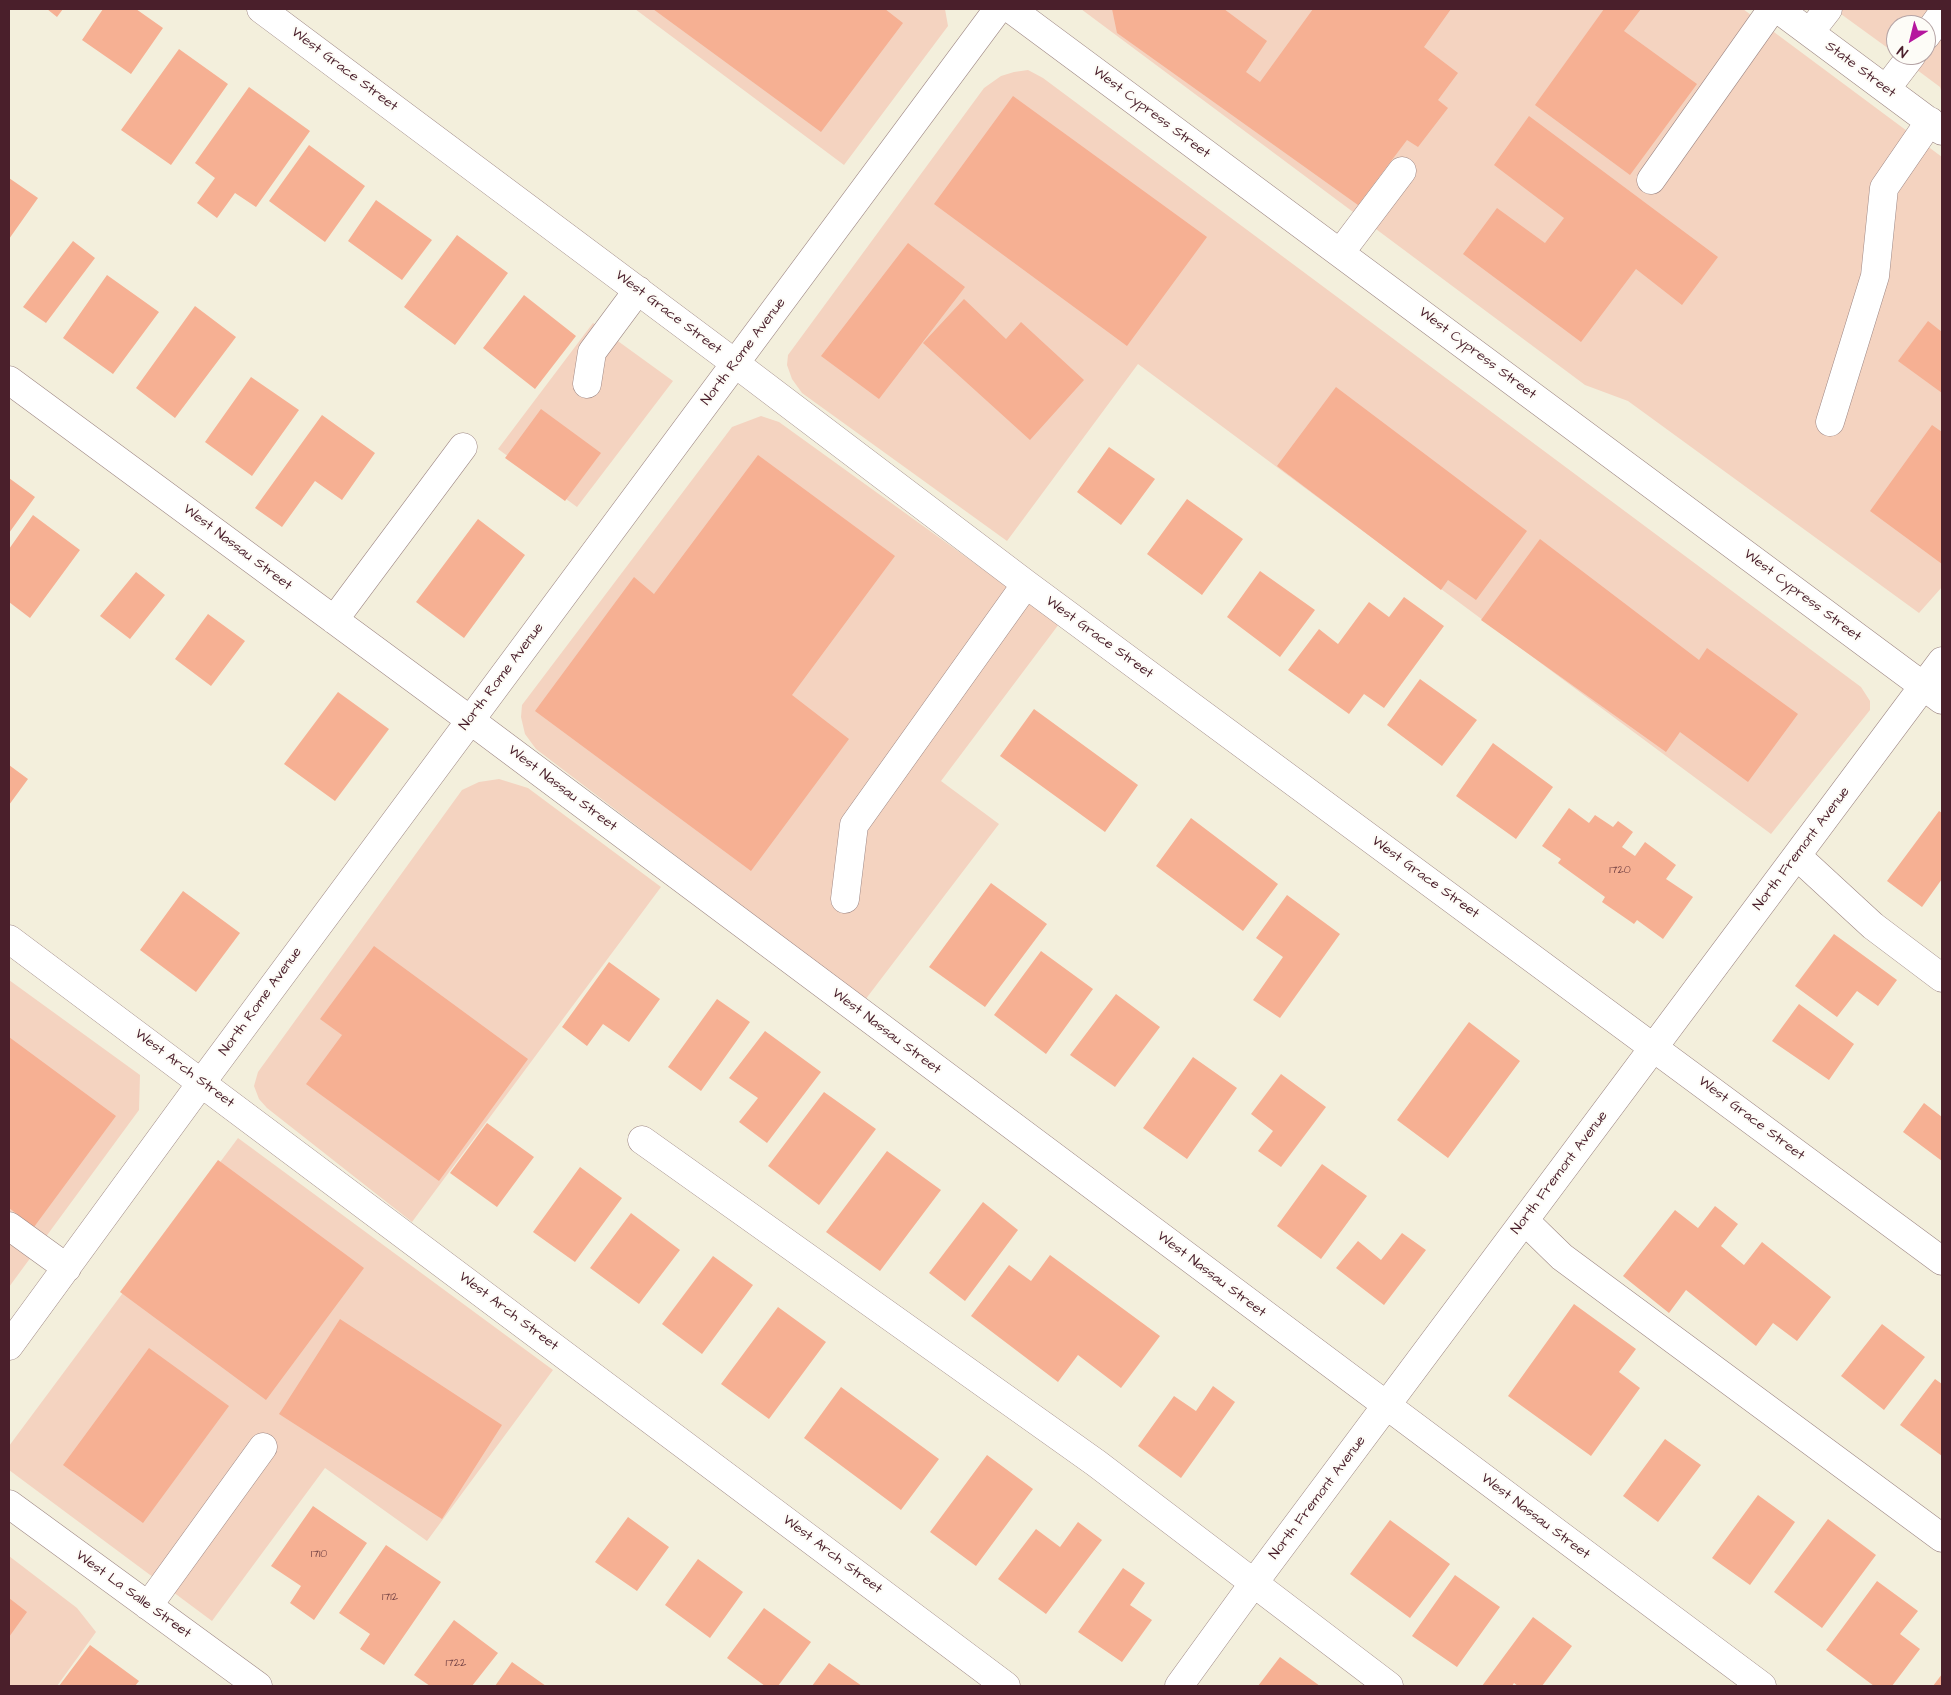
<!DOCTYPE html>
<style>
body{margin:0}
#map{position:relative;width:1951px;height:1695px;overflow:hidden;background:#f3efdc;font-family:"Architects Daughter",sans-serif}
canvas{display:block}
.frame{position:absolute;inset:0;border:10px solid #4a1f2b;pointer-events:none}
.north{position:absolute;left:1886px;top:15px;width:50px;height:50px;box-sizing:border-box;background:#fdfcf7;border:1px solid #b5a4a5;border-radius:50%;rotate:216deg;font-size:14px;font-weight:700;line-height:20px;text-align:center;color:#4a1f2b}
.north::after{content:'';display:block;margin:auto;width:18px;height:22px;background:#b5179e;clip-path:polygon(50% 0,100% 100%,50% 72%,0 100%)}
</style>
<div id="map">
<canvas width="1951" height="1695"></canvas>
<div class="frame"></div>
<div class="north">N</div>
</div>
<script>
const ctx = document.querySelector('canvas').getContext('2d');
ctx.lineJoin = 'round';
function fillPath(path, color) {
  ctx.fillStyle = color;
  ctx.fill(path, 'evenodd');
}
function stroke(path, color, width, dash) {
  ctx.strokeStyle = color;
  ctx.lineWidth = width;
  ctx.lineCap = dash ? 'butt' : 'round';
  ctx.setLineDash(dash || []);
  ctx.stroke(path);
}
function label(font, color, halo, rows, align = 'center') {
  ctx.font = font + ' "Architects Daughter",sans-serif';
  ctx.lineWidth = 4;
  ctx.setLineDash([]);
  ctx.textBaseline = 'middle';
  ctx.strokeStyle = halo;
  ctx.fillStyle = color;
  for (const [text, x, y, turn = 0] of rows) {
    ctx.save();
    ctx.translate(x, y);
    ctx.rotate((+turn || 0) * Math.PI / 180);
    ctx.textAlign = isNaN(turn) ? turn : align;
    if (halo) ctx.strokeText(text, 0, 0);
    ctx.fillText(text, 0, 0);
    ctx.restore();
  }
}
const built = new Path2D(`
 M635,9H945L948,26L844,165Z
 M1081,9H1743L1942,157V587L1919,613L1628,401L1585,385Z
 M1834,9H1942V94L1940,87L1897,55H1926V25H1896V54Z
 M1028,70L1043,78L1861,687L1870,701V710L1771,834L1138,364L1007,541L802,393L792,379L787,365L788,355L984,88L1001,76L1014,72Z
 M593,323L673,381L577,507L498,449Z
 M761,416L779,422L1059,624L941,781L999,824L865,1000L536,749L525,734L521,717L522,705L732,427Z
 M499,779L528,788L661,887L412,1222L267,1108L259,1099L254,1086L258,1072L462,790L479,782Z
 M9,980L140,1075L139,1110L9,1287Z
 M238,1138L553,1370L427,1541L325,1468L212,1621L9,1470V1446Z
 M9,1556L77,1608L96,1632L57,1686H9Z`);
const building = new Path2D(`
 M47,9H63L57,17Z
 M103,9H136L163,28L131,74L82,40Z
 M653,9H885L903,23L821,132Z
 M1112,9H1224L1267,41L1246,72L1260,82L1313,9H1451L1424,47L1458,73L1438,100L1448,108L1418,147L1407,140L1358,205L1117,33Z
 M1604,9H1641L1624,31L1697,84L1630,175L1535,105Z
 M179,49L228,84L171,165L121,130Z
 M249,87L310,131L256,207L235,193L217,218L197,203L215,178L195,163Z
 M1013,96L1207,237L1127,346L934,204Z
 M1529,116L1718,257L1682,305L1636,269L1581,342L1463,254L1497,208L1545,243L1564,218L1494,165Z
 M309,145L365,186L325,242L269,201Z
 M9,178L38,198L9,239Z
 M376,200L432,240L402,280L348,241Z
 M457,235L508,273L455,345L404,307Z
 M73,241L95,258L46,323L23,307Z
 M908,243L965,287L879,399L821,356Z
 M107,275L159,312L113,374L63,338Z
 M524,295L576,336L535,389L483,348Z
 M964,299L1006,339L1021,322L1084,380L1030,440L923,343Z
 M195,306L236,337L175,418L136,388Z
 M1928,321L1942,332V393L1898,361Z
 M251,377L299,410L252,476L205,442Z
 M1336,387L1527,531L1476,600L1448,580L1441,590L1277,466Z
 M541,409L601,453L565,501L505,458Z
 M322,415L375,453L342,500L315,481L282,527L255,508Z
 M1932,425L1942,432V564L1870,511Z
 M1109,447L1155,479L1121,525L1077,492Z
 M758,455L895,556L792,695L849,739L751,871L535,711L634,577L654,594Z
 M9,478L35,497L9,533Z
 M1187,499L1243,539L1202,595L1147,554Z
 M33,515L80,550L30,618L9,602V549Z
 M478,519L525,555L464,638L416,602Z
 M1540,539L1699,660L1707,648L1798,714L1748,782L1680,732L1666,752L1481,620Z
 M1260,571L1315,610L1280,657L1227,617Z
 M136,572L165,595L130,639L100,616Z
 M1404,597L1444,626L1384,708L1364,694L1349,714L1288,670L1319,629L1338,644L1369,602L1389,617Z
 M208,614L245,641L211,686L175,659Z
 M1420,679L1477,720L1442,766L1387,725Z
 M338,692L389,729L335,801L284,764Z
 M1034,709L1138,785L1105,832L1000,756Z
 M1493,743L1553,787L1516,839L1456,796Z
 M9,765L28,779L9,805Z
 M1569,808L1589,823L1595,815L1613,827L1618,821L1633,832L1622,847L1635,856L1645,842L1676,865L1666,879L1693,897L1663,939L1637,920L1634,924L1602,902L1605,897L1558,863L1561,859L1542,846Z
 M1939,811L1942,813V879L1922,907L1887,881Z
 M1191,818L1278,884L1243,931L1156,866Z
 M991,883L1047,924L985,1007L929,967Z
 M183,891L240,933L196,992L140,950Z
 M1287,895L1340,934L1280,1018L1253,1000L1283,957L1256,938Z
 M1834,934L1897,980L1878,1006L1857,991L1837,1017L1795,986Z
 M374,946L528,1059L439,1181L306,1084L342,1035L320,1019Z
 M1041,951L1093,989L1046,1054L994,1015Z
 M609,962L660,999L629,1042L603,1024L587,1046L562,1027Z
 M1116,994L1160,1027L1115,1087L1070,1055Z
 M717,999L750,1022L701,1091L668,1067Z
 M1799,1004L1854,1044L1829,1080L1772,1041Z
 M1469,1022L1520,1061L1448,1158L1397,1120Z
 M765,1031L821,1072L767,1143L739,1122L758,1098L729,1078Z
 M9,1037L116,1116L34,1227L9,1208Z
 M1193,1057L1237,1088L1187,1159L1143,1128Z
 M1281,1074L1326,1107L1281,1167L1258,1151L1273,1131L1251,1114Z
 M824,1092L876,1129L819,1205L768,1166Z
 M1924,1103L1942,1117V1161L1903,1132Z
 M487,1123L534,1157L497,1207L450,1173Z
 M887,1151L941,1190L880,1271L826,1232Z
 M218,1160L364,1268L266,1400L120,1292Z
 M1322,1164L1367,1196L1321,1259L1277,1226Z
 M580,1167L622,1198L575,1262L533,1232Z
 M983,1202L1018,1230L965,1301L929,1273Z
 M1715,1206L1738,1224L1721,1246L1744,1265L1762,1242L1831,1297L1797,1341L1773,1323L1756,1346L1686,1290L1669,1313L1623,1276L1675,1210L1698,1228Z
 M631,1213L680,1250L639,1304L590,1268Z
 M1402,1233L1426,1250L1384,1305L1336,1268L1358,1241L1381,1260Z
 M1050,1255L1160,1336L1121,1388L1078,1355L1058,1382L971,1316L1009,1265L1031,1281Z
 M713,1256L753,1285L702,1354L662,1324Z
 M1574,1304L1636,1349L1619,1372L1640,1388L1591,1456L1508,1396Z
 M778,1307L826,1342L769,1419L721,1384Z
 M340,1319L502,1425L442,1519L279,1414Z
 M1882,1324L1925,1357L1884,1410L1841,1376Z
 M149,1348L229,1406L143,1523L63,1465Z
 M1935,1379L1942,1384V1456L1900,1425Z
 M1213,1386L1235,1402L1181,1478L1138,1446L1174,1396L1196,1411Z
 M841,1387L939,1459L901,1510L804,1438Z
 M1665,1439L1701,1465L1658,1522L1623,1496Z
 M987,1455L1033,1489L976,1566L930,1532Z
 M1758,1495L1795,1522L1750,1585L1712,1558Z
 M313,1506L367,1543L314,1620L290,1603L301,1586L271,1566Z
 M628,1517L669,1547L637,1591L595,1562Z
 M1828,1519L1876,1555L1822,1628L1774,1592Z
 M1390,1520L1450,1564L1410,1618L1350,1574Z
 M1078,1522L1102,1540L1046,1614L998,1579L1036,1529L1060,1547Z
 M386,1545L441,1582L384,1665L360,1649L370,1634L339,1613Z
 M698,1559L743,1592L710,1638L665,1605Z
 M1123,1568L1145,1583L1130,1605L1152,1620L1122,1662L1078,1632Z
 M1455,1575L1500,1607L1457,1667L1412,1636Z
 M1877,1581L1918,1611L1900,1634L1920,1649L1892,1686H1874L1826,1650Z
 M9,1598L27,1612L9,1637Z
 M764,1608L811,1642L778,1686H765L727,1658Z
 M1533,1617L1572,1646L1542,1686H1518L1514,1683L1512,1686H1482Z
 M454,1620L498,1653L472,1686H430L414,1675Z
 M90,1645L139,1681L135,1686H59Z
 M1280,1657L1320,1686H1258Z
 M512,1662L546,1686H495Z
 M829,1663L862,1686H812Z
 M1942,1674V1686H1933Z`);
const minor = new Path2D(`
 M261,9L736,364L1026,584L1942,1261
 M1011,9L1942,700
 M1778,9L1942,131
 M1810,32L1828,9
 M1926,36L1942,14
 M1886,89L1912,55
 M1651,180L1772,9
 M1340,253L1402,171
 M9,380L470,720L1762,1686
 M587,384L592,352L638,290
 M1830,422L1875,276L1884,188L1930,121
 M334,620L463,447
 M1797,856L1873,926L1942,978
 M845,899L854,825L1026,584
 M9,939L1006,1686
 M642,1140L1096,1463L1389,1686
 M1525,1221L1562,1257L1942,1538
 M9,1226L67,1268
 M9,1346L202,1082L998,9
 M9,1504L258,1686
 M148,1606L263,1447
 M1179,1686L1253,1584L1942,661`);
const numberNames = [
 ["1720",1620,871],
 ["1710",319,1555],
 ["1712",390,1598],
 ["1722",456,1664]
];
const streetNames = [
 ["West Grace Street",344,70,37],
 ["State Street",1860,70,37],
 ["West Cypress Street",1151,113,37],
 ["West Grace Street",668,313,37],
 ["North Rome Avenue",744,352,-53],
 ["West Cypress Street",1477,354,37],
 ["West Nassau Street",237,548,37],
 ["West Cypress Street",1802,596,37],
 ["West Grace Street",1099,638,36],
 ["North Rome Avenue",502,677,-53],
 ["West Nassau Street",562,789,37],
 ["North Fremont Avenue",1802,849,-53],
 ["West Grace Street",1425,878,36],
 ["North Rome Avenue",261,1002,-54],
 ["West Nassau Street",886,1032,37],
 ["West Arch Street",184,1069,37],
 ["West Grace Street",1751,1119,37],
 ["North Fremont Avenue",1560,1173,-53],
 ["West Nassau Street",1211,1275,37],
 ["West Arch Street",508,1312,37],
 ["North Fremont Avenue",1318,1498,-53],
 ["West Nassau Street",1535,1517,37],
 ["West Arch Street",832,1555,37],
 ["West La Salle Street",133,1595,36]
];
fillPath(built, '#f4d3c0');
fillPath(building, '#f6b093');
stroke(minor, '#9e8784', 29);
stroke(minor, '#fff', 28);
label('11px', '#754345', null, numberNames);
label('14px', '#4a1f2b', '#fdfcf7', streetNames);
</script>
